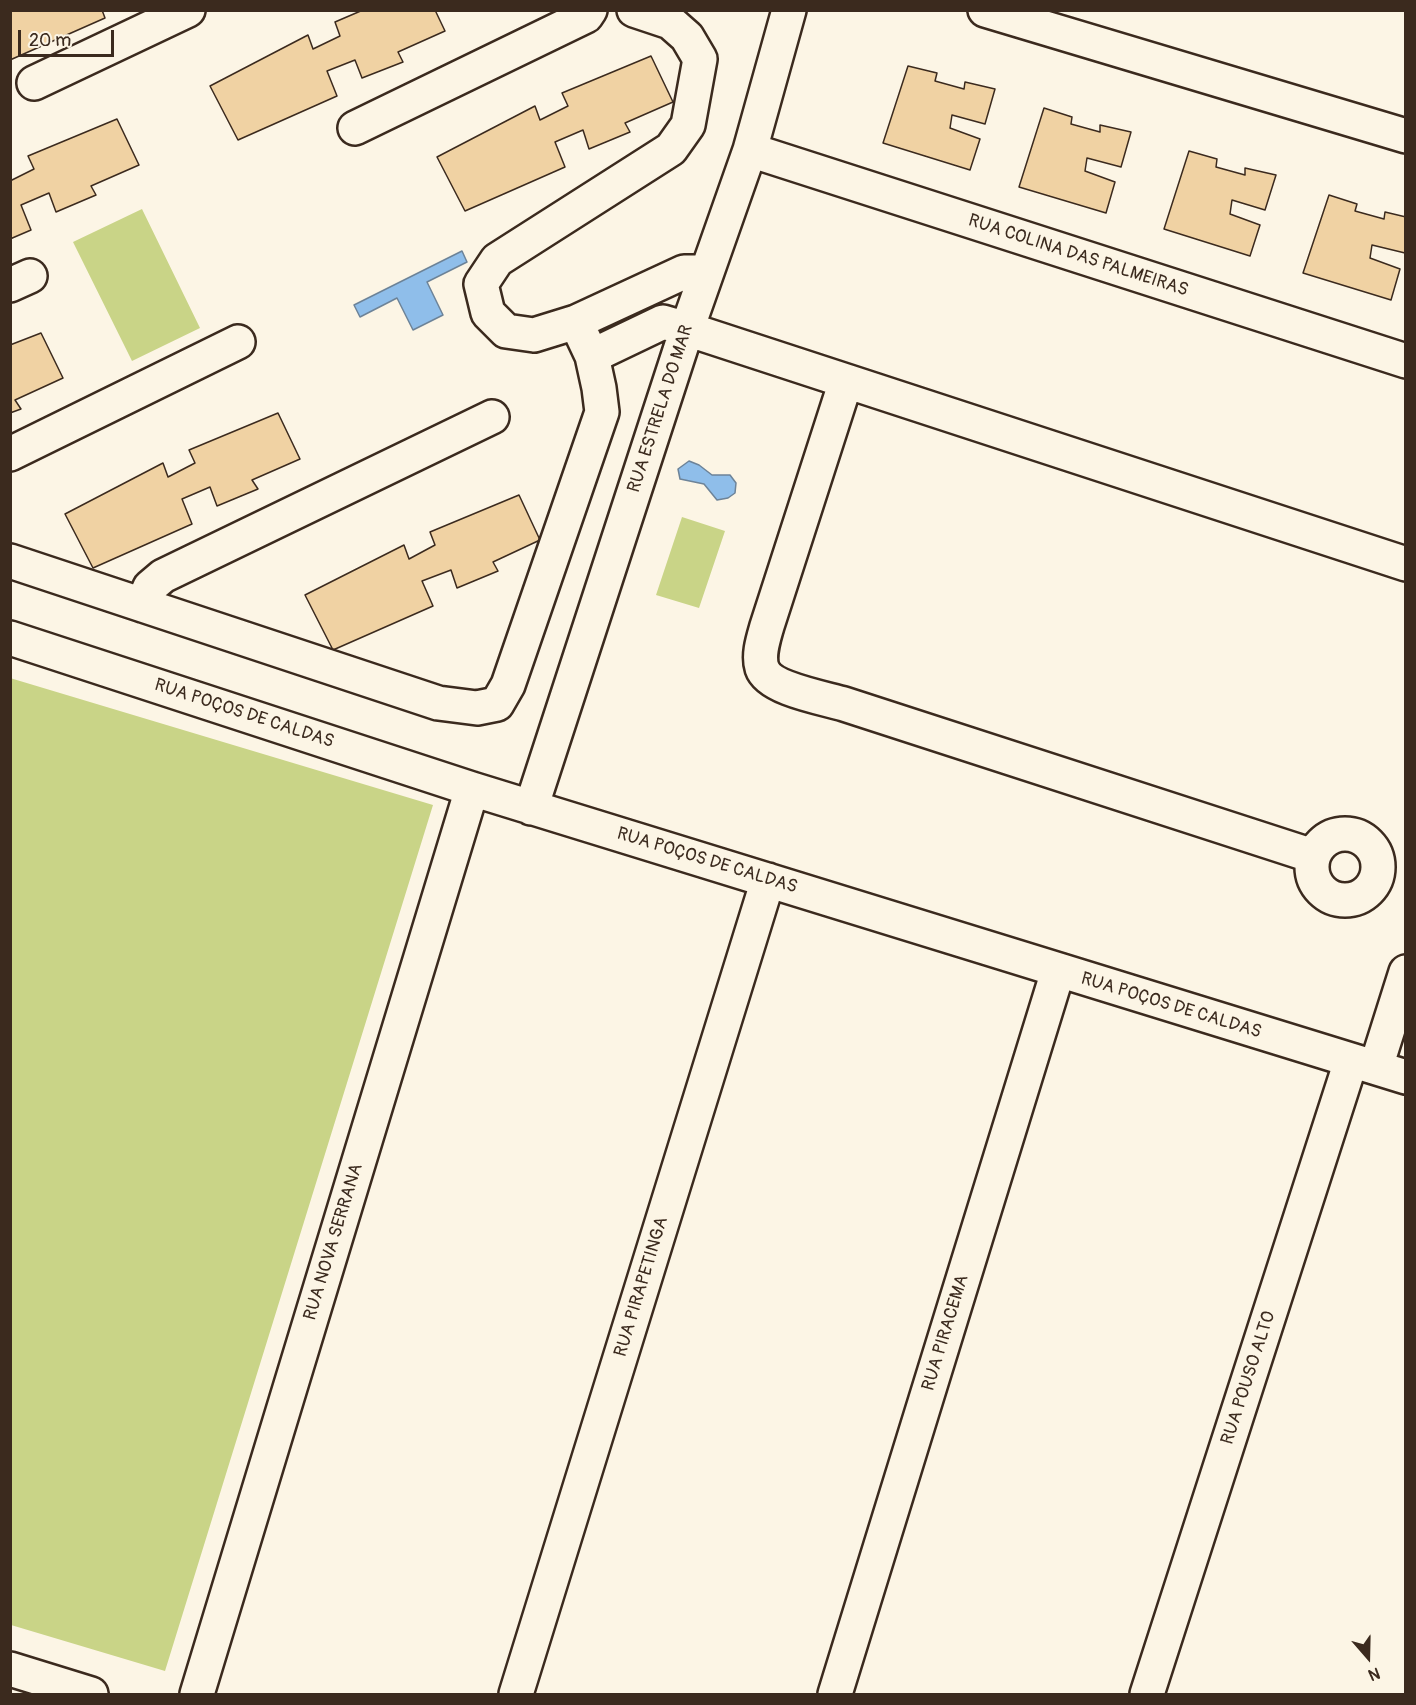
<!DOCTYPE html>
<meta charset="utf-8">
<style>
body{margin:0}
#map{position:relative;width:1416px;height:1705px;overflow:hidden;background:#fcf5e5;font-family:Pangolin,sans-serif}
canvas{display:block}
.frame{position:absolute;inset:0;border:12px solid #3b2a1e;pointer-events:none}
.north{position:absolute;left:1338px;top:1627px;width:60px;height:60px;-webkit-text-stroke:4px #fcf5e5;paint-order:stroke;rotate:160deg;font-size:16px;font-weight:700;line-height:24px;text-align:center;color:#3b2a1e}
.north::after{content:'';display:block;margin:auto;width:21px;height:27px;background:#3b2a1e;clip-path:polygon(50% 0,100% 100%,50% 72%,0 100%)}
.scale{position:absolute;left:18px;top:30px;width:96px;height:27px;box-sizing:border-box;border:3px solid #3b2a1e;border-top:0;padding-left:8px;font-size:18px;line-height:21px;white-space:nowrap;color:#3b2a1e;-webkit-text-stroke:4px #fcf5e5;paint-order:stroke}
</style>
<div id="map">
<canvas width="1416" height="1705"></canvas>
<div class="frame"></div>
<div class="north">N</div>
<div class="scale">20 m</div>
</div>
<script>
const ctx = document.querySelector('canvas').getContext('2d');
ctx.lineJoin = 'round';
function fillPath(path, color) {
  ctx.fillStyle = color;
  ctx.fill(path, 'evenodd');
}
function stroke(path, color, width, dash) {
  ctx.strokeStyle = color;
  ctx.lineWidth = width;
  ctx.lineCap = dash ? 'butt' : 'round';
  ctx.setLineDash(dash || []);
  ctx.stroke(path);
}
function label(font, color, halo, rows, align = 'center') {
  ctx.font = font + ' Pangolin,sans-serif';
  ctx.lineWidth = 6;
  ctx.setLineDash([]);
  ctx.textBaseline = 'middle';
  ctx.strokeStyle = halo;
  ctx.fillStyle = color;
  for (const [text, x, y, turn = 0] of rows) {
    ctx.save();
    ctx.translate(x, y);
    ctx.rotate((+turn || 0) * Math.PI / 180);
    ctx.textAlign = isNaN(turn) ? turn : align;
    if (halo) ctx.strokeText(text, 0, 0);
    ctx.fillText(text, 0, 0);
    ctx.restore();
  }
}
const green = new Path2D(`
 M142,209L200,328L132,361L73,242Z
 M682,517L725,531L699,608L656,595Z
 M10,678L433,805L165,1671L11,1625Z`);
const water = new Path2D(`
 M462,251L467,262L427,282L443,315L413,330L397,298L360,317L354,305Z
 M689,461L699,465L712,475H730L736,483L735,493L728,498L717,500L704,484L680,479L678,469Z`);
const building = new Path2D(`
 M10,10H102L105,18L10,60Z
 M363,10H435L445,31L398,52L403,62L362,78L355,60L327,71L337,96L238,140L210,86L308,35L313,49L340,36L335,22Z
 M651,56L673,102L625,123L630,132L589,149L583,130L555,142L565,167L465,211L437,157L535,106L540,120L568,106L562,93Z
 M908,66L937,73L935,81L964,89L965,82L995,89L985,124L952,115L950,128L980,139L970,170L883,143Z
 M1044,108L1072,117L1071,124L1100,132V125L1131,132L1121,167L1087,158L1085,171L1115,182L1106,213L1019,187Z
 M117,119L139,165L91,186L96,195L56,212L49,193L21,205L31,230L10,239V181L34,169L28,156Z
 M1189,151L1217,159L1216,167L1245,175V168L1276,175L1265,210L1232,200L1230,214L1260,225L1250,256L1164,229Z
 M1329,195L1357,204L1355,211L1384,219L1385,212L1406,217L1405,253L1372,245L1370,258L1400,269L1391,300L1303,273Z
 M41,333L63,378L15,400L21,409L10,413V345Z
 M278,413L300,459L252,480L258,489L217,506L210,487L182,499L192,524L93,568L65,514L163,463L168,477L195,463L189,450Z
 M519,495L540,540L493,562L498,571L457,588L451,570L422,581L433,606L333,650L305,595L404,545L409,559L435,545L430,532Z`);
const minor = new Path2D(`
 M985,10L1406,136
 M34,83L188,10
 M355,128L586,16L590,10
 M750,150L1406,361
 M10,285L30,276
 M576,322L534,335L506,331L488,313L481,284L497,260L671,149L688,125L700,59L687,37L670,22L634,10
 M592,356L663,322L687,329L1406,564
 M846,381L767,626C763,640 758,655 762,668C769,689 824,698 844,704L1313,856
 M10,454L238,342
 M10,561L438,703L477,708L497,704L508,685L602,412L599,388L592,356L576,322L684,272H707
 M142,605L150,587L163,576L492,417
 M10,638L472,789L1406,1077
 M531,808L687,329L750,150L789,10
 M1312 867a33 33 0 1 1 66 0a33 33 0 1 1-66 0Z
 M1376,1067L1406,972
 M10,1669L91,1694
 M197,1694L472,789
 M516,1694L768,880
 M835,1694L1058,971
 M1147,1694L1351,1061`);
const streetNames = [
 ["RUA COLINA DAS PALMEIRAS",1078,256,18],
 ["RUA ESTRELA DO MAR",661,409,-72],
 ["RUA POÇOS DE CALDAS",244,714,18],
 ["RUA POÇOS DE CALDAS",707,861,17],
 ["RUA POÇOS DE CALDAS",1171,1006,17],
 ["RUA NOVA SERRANA",334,1242,-73],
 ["RUA PIRAPETINGA",642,1287,-73],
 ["RUA PIRACEMA",946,1333,-73],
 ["RUA POUSO ALTO",1249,1378,-72]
];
fillPath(green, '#c9d487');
fillPath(water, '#8fbeea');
stroke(water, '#6d8398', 1.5);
fillPath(building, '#f0d2a3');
stroke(building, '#3b2a1e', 1.5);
stroke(minor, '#3b2a1e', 38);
stroke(minor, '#fcf5e5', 33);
label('18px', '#3b2a1e', '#fcf5e5', streetNames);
</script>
